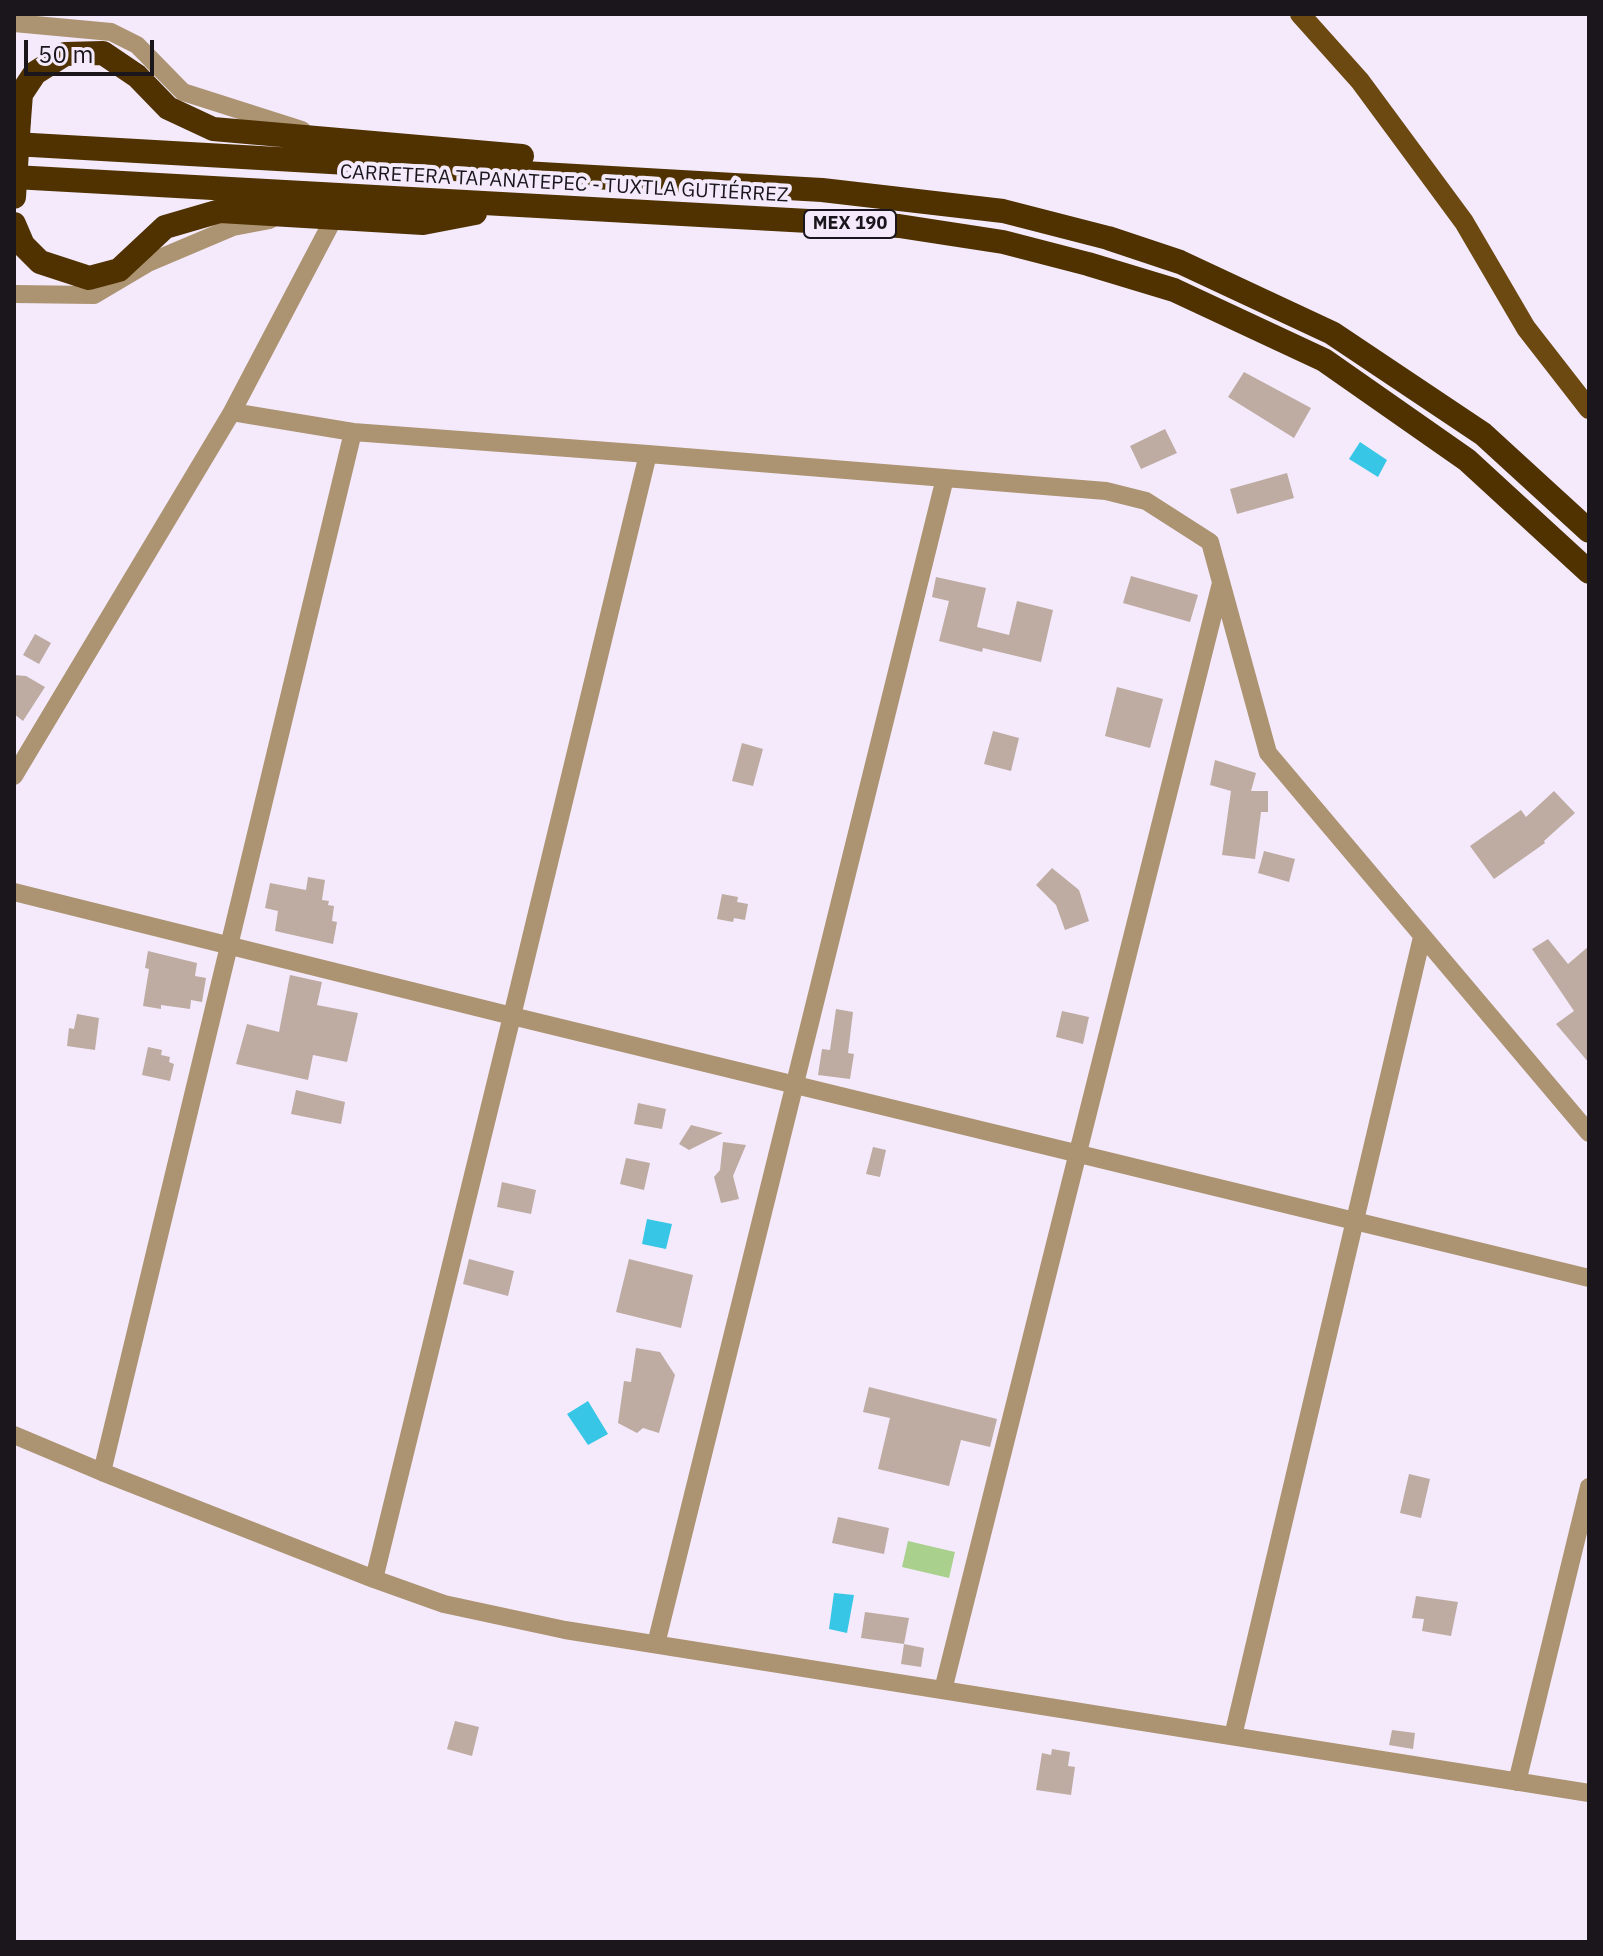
<!DOCTYPE html>
<meta charset="utf-8">
<style>
body{margin:0}
#map{position:relative;width:1603px;height:1956px;overflow:hidden;background:#f4eafc;font-family:"IBM Plex Sans",sans-serif}
canvas{display:block}
.frame{position:absolute;inset:0;border:16px solid #1a161c;pointer-events:none}
.scale{position:absolute;left:24px;top:40px;width:130px;height:36px;box-sizing:border-box;border:4px solid #1a161c;border-top:0;padding-left:10px;font-size:24px;line-height:28px;white-space:nowrap;color:#1a161c;-webkit-text-stroke:6px #f4eafc;paint-order:stroke}
</style>
<div id="map">
<canvas width="1603" height="1956"></canvas>
<div class="frame"></div>
<div class="scale">50 m</div>
</div>
<script>
const ctx = document.querySelector('canvas').getContext('2d');
ctx.lineJoin = 'round';
function fillPath(path, color) {
  ctx.fillStyle = color;
  ctx.fill(path, 'evenodd');
}
function stroke(path, color, width, dash) {
  ctx.strokeStyle = color;
  ctx.lineWidth = width;
  ctx.lineCap = dash ? 'butt' : 'round';
  ctx.setLineDash(dash || []);
  ctx.stroke(path);
}
function label(font, color, halo, rows, align = 'center') {
  ctx.font = font + ' "IBM Plex Sans",sans-serif';
  ctx.lineWidth = 8;
  ctx.setLineDash([]);
  ctx.textBaseline = 'middle';
  ctx.strokeStyle = halo;
  ctx.fillStyle = color;
  for (const [text, x, y, turn = 0] of rows) {
    ctx.save();
    ctx.translate(x, y);
    ctx.rotate((+turn || 0) * Math.PI / 180);
    ctx.textAlign = isNaN(turn) ? turn : align;
    if (halo) ctx.strokeText(text, 0, 0);
    ctx.fillText(text, 0, 0);
    ctx.restore();
  }
}
const green = new Path2D(`
 M908,1541L955,1552L949,1578L902,1567Z`);
const water = new Path2D(`
 M1360,442L1387,460L1378,477L1349,459Z
 M647,1219L672,1224L666,1249L642,1244Z
 M588,1401L608,1434L588,1445L567,1414Z
 M834,1593L854,1595L847,1633L829,1629Z`);
const building = new Path2D(`
 M1244,372L1311,408L1294,438L1228,397Z
 M1165,429L1177,453L1141,469L1130,446Z
 M1287,473L1294,498L1237,514L1230,489Z
 M1131,576L1198,595L1190,622L1123,603Z
 M936,577L986,588L977,627L1009,635L1017,601L1053,610L1041,662L983,648L982,652L939,641L949,601L932,597Z
 M35,634L51,643L39,664L23,655Z
 M14,675L26,676L45,687L23,721L14,714Z
 M1117,687L1163,699L1150,748L1105,736Z
 M993,731L1019,738L1011,771L984,764Z
 M742,743L763,749L753,786L732,781Z
 M1215,760L1256,773L1251,791H1268V812H1261L1255,859L1222,855L1231,791L1210,785Z
 M1554,791L1575,813L1544,841L1545,843L1494,879L1470,846L1521,810L1526,817Z
 M1264,851L1295,859L1289,882L1258,873Z
 M1052,868L1079,890L1089,921L1065,930L1056,905L1036,885Z
 M308,877L325,880L322,900L329,901L328,905L334,906L332,921L337,922L333,944L275,931L278,911L265,908L270,883L306,890Z
 M722,894L738,897L737,902L748,904L745,920L734,918L733,922L717,919Z
 M1548,939L1568,964L1589,946V1063L1556,1024L1574,1011L1532,949Z
 M148,951L197,963L195,976L206,978L202,1002L191,1000L190,1009L161,1005V1009L143,1006L149,969L145,968Z
 M290,975L322,982L317,1005L358,1013L347,1062L313,1055L308,1080L236,1064L247,1024L279,1032Z
 M836,1009L853,1012L848,1053L854,1054L850,1079L818,1075L822,1049L830,1050Z
 M1062,1011L1089,1017L1083,1044L1056,1037Z
 M77,1014L99,1018L95,1050L67,1046L69,1028L74,1029Z
 M148,1047L162,1050L161,1055L170,1057L169,1062L174,1064L170,1081L142,1075Z
 M296,1090L345,1102L341,1124L291,1114Z
 M638,1103L666,1109L662,1129L634,1124Z
 M691,1125L723,1133L689,1150L679,1144Z
 M723,1142L746,1145L733,1176L739,1199L721,1203L714,1177L720,1170Z
 M873,1147L886,1150L880,1177L866,1174Z
 M626,1158L650,1163L644,1190L620,1184Z
 M502,1182L536,1190L531,1214L497,1207Z
 M469,1259L514,1271L508,1296L463,1284Z
 M629,1259L693,1275L681,1328L616,1312Z
 M636,1348L660,1352L675,1375L659,1433L643,1428L637,1433L618,1423L624,1381L631,1382Z
 M869,1387L997,1419L990,1447L961,1440L949,1486L878,1469L890,1418L863,1412Z
 M1409,1474L1430,1479L1421,1518L1400,1513Z
 M838,1517L889,1528L884,1554L832,1543Z
 M1416,1596L1458,1602L1451,1636L1422,1631L1424,1619L1412,1618Z
 M865,1612L909,1618L904,1644L861,1638Z
 M904,1644L924,1648L921,1667L901,1664Z
 M455,1721L479,1727L472,1756L447,1749Z
 M1392,1730L1415,1733L1413,1749L1389,1745Z
 M1052,1749L1070,1752L1068,1766L1075,1767L1071,1795L1036,1790L1042,1753L1051,1755Z`);
const minor = new Path2D(`
 M14,23L111,32L137,45L183,92L302,130
 M14,294L94,295L148,263L233,227L270,220
 M648,454L1106,491L1146,501L1210,542L1268,753L1589,1133
 M14,776L232,412L334,218
 M14,892L512,1016L648,454L353,432
 M14,1435L102,1472L353,432L232,412
 M102,1472L374,1579L512,1016L1589,1278
 M374,1579L444,1604L565,1630L1589,1793
 M656,1644L945,478
 M943,1690L1221,583
 M1233,1736L1422,937
 M1517,1782L1589,1487`);
const major = new Path2D(`
 M1300,14L1360,81L1464,222L1526,328L1589,409`);
const highway = new Path2D(`
 M19,120L21,94L35,73L65,54L103,53L137,76L168,108L213,129L522,156
 M14,144L822,190L1003,211L1108,238L1180,262L1332,333L1483,434L1589,531
 M14,177L899,226L1003,242L1088,264L1174,290L1324,360L1467,460L1589,572
 M14,224L23,245L40,262L89,278L119,270L165,227L220,211L423,223L475,213`);
const highwayBridge = new Path2D(`
 M14,197L19,120`);
const shields = [
 [850,224,92]
];
const shieldNames = [
 ["MEX 190",850,224]
];
const streetNames = [
 ["CARRETERA TAPANATEPEC - TUXTLA GUTIÉRREZ",564,184,3]
];
fillPath(green, '#a9d08c');
fillPath(water, '#38c6e6');
fillPath(building, '#beaba2');
stroke(minor, '#ac9371', 18);
stroke(major, '#6c4910', 20);
stroke(highway, '#4f3200', 24);
stroke(highwayBridge, '#4f3200', 24);
for (const [x, y, w] of shields) {
  const box = new Path2D();
  box.roundRect(x - w / 2, y - 14, w, 28, 6);
  ctx.fillStyle = '#f4eafc';
  ctx.fill(box);
  stroke(box, '#1a161c', 2);
}
label('bold 18px', '#1a161c', null, shieldNames);
label('20px', '#1a161c', '#f4eafc', streetNames);
</script>
